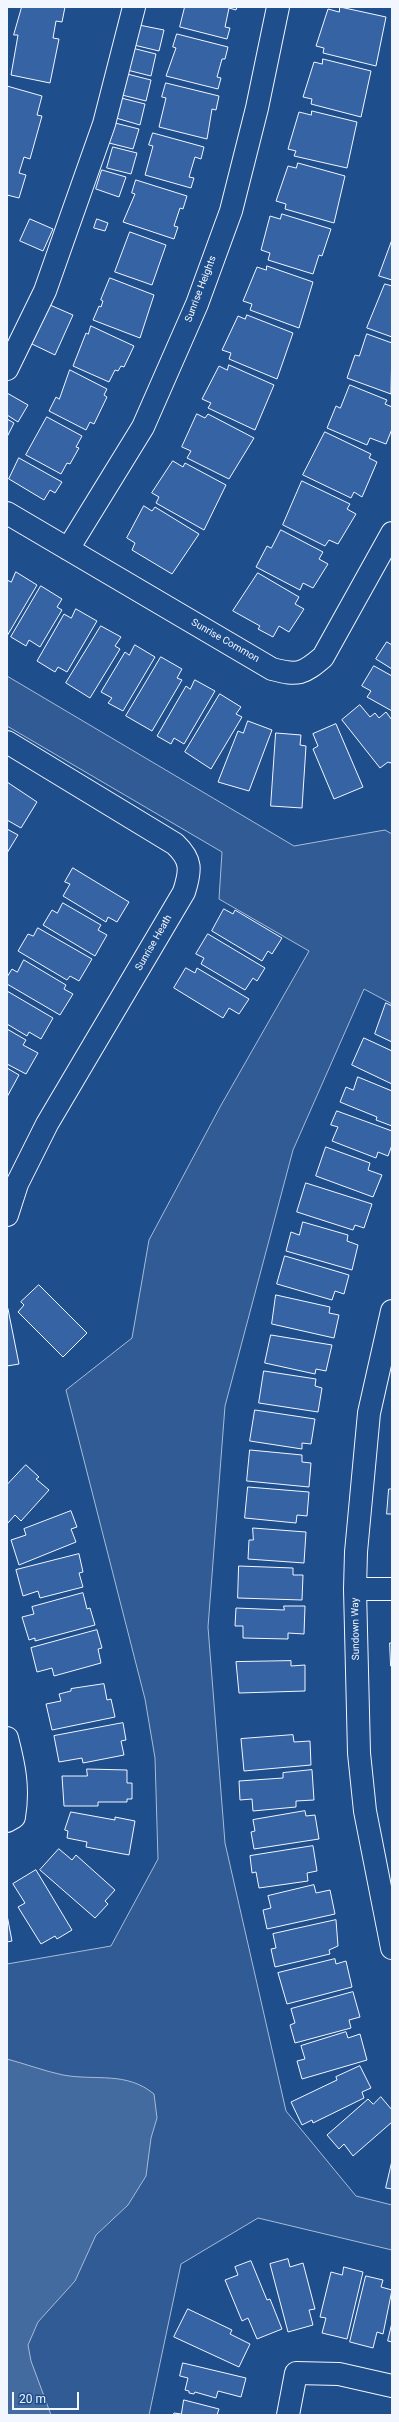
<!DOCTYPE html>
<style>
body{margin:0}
#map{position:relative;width:399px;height:2422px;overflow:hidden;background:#1f4e8c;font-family:Roboto,sans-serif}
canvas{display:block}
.frame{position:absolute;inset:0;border:8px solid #f2f6ff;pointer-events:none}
.scale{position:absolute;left:12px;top:2392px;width:67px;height:18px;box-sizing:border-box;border:2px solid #f2f6ff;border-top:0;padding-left:5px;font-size:12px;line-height:14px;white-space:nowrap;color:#f2f6ff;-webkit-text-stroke:3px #1f4e8c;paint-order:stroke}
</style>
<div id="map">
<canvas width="399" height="2422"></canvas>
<div class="frame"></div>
<div class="scale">20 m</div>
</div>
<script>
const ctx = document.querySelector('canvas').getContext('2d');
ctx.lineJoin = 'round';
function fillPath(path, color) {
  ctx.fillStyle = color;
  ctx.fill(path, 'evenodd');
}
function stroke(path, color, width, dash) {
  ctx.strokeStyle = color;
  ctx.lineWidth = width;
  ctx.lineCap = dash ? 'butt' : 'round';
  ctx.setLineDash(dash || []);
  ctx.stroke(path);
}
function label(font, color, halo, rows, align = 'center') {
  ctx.font = font + ' Roboto,sans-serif';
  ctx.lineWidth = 3;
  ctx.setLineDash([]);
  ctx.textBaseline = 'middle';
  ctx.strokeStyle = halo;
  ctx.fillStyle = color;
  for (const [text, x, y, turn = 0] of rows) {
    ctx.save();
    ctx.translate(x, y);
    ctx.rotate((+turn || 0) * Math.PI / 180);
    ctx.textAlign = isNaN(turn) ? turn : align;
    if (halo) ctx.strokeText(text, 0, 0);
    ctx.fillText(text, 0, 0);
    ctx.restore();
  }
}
const green = new Path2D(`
 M7,676L294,846L385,830L392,834V1004L364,989L293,1150L225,1406L208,1627L225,1843L286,2111L356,2196L392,2205V2250L258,2218L181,2264L149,2415H7V1964L111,1946L158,1859L155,1758L145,1699L66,1390L132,1338L149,1240L220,1107L309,951L219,899L222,852L7,726Z`);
const water = new Path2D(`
 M7,2059C26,2064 44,2071 63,2075C96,2081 126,2071 154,2094L157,2118L151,2138L146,2176L128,2205L96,2235L75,2281L38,2322L28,2345L31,2361L51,2415H7Z`);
const building = new Path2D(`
 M22,7H65L62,22L56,21L53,38L59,39L50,83L11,75L18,35H14Z
 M185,7H237L236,10L229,8L225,27L230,28L227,39L180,27Z
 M340,7L386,17L376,66L323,53L324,48L316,46L328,9L339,12Z
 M139,25L164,30L159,51L134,45Z
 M177,34L228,47L225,59H222L217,77L221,78L218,89L166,76L176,48L173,47Z
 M132,48L156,54L151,76L127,70Z
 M323,59L371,71L361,117L311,104L312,99L303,97L314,62L322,64Z
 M127,74L151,80L146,101L122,95Z
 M166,83L219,96L216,110L212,109L207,139L159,127L166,98L162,97Z
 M7,86L42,96L37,115L42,116L30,159L24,157L19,173L26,175L19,198L7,195Z
 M121,98L145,104L140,125L116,118Z
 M312,111L357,122L347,168L294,156L296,151L288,149L299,112L311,115Z
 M115,123L139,129L133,149L109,143Z
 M153,133L204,147L201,159L195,157L189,177L194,178L191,188L145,175L153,146L149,145Z
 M113,147L137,153L131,174L107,168Z
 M298,163L345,176L334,223L285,209L286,204L276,201L288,166L296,168Z
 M102,170L126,177L119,197L96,189Z
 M136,180L187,196L183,209L180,208L174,226L178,227L174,239L123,222L135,194L132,193Z
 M282,214L331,229L322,256L319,255L313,274L268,260L270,253L261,250L270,216L280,219Z
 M30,219L53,229L43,251L20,241Z
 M97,219L108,223L105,231L94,228Z
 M130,232L166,245L152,285L115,272Z
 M392,240V280L379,276Z
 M267,266L313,282L299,328L250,310L252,304L243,301L257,267L266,270Z
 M110,278L154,295L140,338L93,320L99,306L101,307L103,301L101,300Z
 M385,284L392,286V337L367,328Z
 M50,305L73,315L55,355L32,344Z
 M247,315L293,333L277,379L229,359L231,353L222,350L238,316L245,319Z
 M91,326L134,346L124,367L121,366L118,371L115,370L109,382L73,366L86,333L88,334Z
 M367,334L392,343L391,394L347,378L355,355L359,356Z
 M229,365L274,385L255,430L208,408L211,403L202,399L219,366L227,370Z
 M70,370L107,389L104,395L107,397L94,424L90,422L86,430L49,411L56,397L59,399Z
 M350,385L387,400L385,404L392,407V429L386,444L370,438L367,445L327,428L336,406L340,408Z
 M7,393L28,405L18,422L7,415Z
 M197,414L205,418L208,414L254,438L229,479L187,458L191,451L182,447Z
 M47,417L82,436L76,447L79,448L70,464L67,463L61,474L26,455Z
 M7,419L14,423L7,437Z
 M325,432L371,454L369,458L377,462L362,497L354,492L351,498L303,475Z
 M19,458L62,482L55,493L50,490L44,500L9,479Z
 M173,461L183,467L185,463L226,485L204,530L156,503L159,497L152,493Z
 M302,481L350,504L347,509L356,514L338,544L329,540L325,546L283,525Z
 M144,506L152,511L155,507L199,534L172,574L132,550L135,543L127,538Z
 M281,530L323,552L319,559L328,564L313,588L303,583L300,590L256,567L267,546L271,548Z
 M16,572L37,585L7,636V580L11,582Z
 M258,573L299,597L295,604L304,609L289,632L279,626L273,637L258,629L260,626L233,611Z
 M41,586L62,599L57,607L62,610L40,647L29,640L26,646L11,637Z
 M76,609L97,621L67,672L58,667L55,672L37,661L64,614L71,618Z
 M101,626L121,637L115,646L120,649L90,698L66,683Z
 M387,642L392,645V669L376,659Z
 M135,645L155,657L123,711L108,703L112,698L101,692L125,652L129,655Z
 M161,657L182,669L177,678L182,680L152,731L126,716Z
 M374,666L392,676V711L367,697L371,691L362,686Z
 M195,680L215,691L184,744L174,738L171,744L157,736L186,686L190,689Z
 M220,694L241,707L236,714L242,717L211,769L185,752Z
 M360,705L370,717L375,713L379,718L386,712L392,720V762L390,763L388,762L380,768L342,720Z
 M248,721L272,730L249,791L218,782L238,731L243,733Z
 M336,724L363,787L334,799L313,749L318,746L313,734Z
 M276,733L301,735L300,745L306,746L302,808L271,806Z
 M7,782L37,802L21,828L7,820Z
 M7,829L18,835L7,853Z
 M73,868L129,902L117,922L108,917L106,922L63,896L70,884L65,882Z
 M63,903L101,925L98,930L107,935L95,956L43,925L52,910L57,913Z
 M224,909L233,914L235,910L282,938L272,954L268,951L262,961L212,931Z
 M38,928L92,959L79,981L70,976L67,980L18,951L28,934L33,936Z
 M208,934L265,968L257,981L253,978L245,990L201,964L204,958L196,954Z
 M24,960L66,985L64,989L73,994L60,1015L7,984V977L12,969L17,972Z
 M186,968L195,973L197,968L249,999L239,1014L229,1008L223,1018L174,988Z
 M7,991L53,1018L41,1039L29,1032L27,1036L7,1024Z
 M386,1003L392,1006V1042L375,1034Z
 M7,1029L26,1040L23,1045L38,1053L26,1074L7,1064Z
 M364,1038L392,1051V1084L352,1065Z
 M7,1068L19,1075L7,1097Z
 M358,1077L392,1091V1126L376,1120L377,1117L340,1102L346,1087L353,1090Z
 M337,1111L392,1131V1145L388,1156L378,1152L376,1158L332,1141L338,1127L331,1125Z
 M326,1147L370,1163L368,1170L382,1175L373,1197L316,1176Z
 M306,1183L372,1204L364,1228L355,1225L353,1230L297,1212Z
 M303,1222L348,1235L347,1241L358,1245L352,1270L286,1251L291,1232L299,1235Z
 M285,1256L349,1275L344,1294L335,1291L332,1300L277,1284Z
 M39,1285L87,1333L63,1357L18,1312L24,1305L21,1302Z
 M276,1295L330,1307L329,1313L339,1315L334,1338L272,1324Z
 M8,1309L19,1364L7,1366V1310Z
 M271,1335L332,1345L326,1371L316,1369L315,1374L265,1363Z
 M264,1371L316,1379L315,1386L322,1388L318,1412L259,1403Z
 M255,1410L315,1419L311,1444L302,1443V1449L250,1441Z
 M250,1450L302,1455V1462L311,1463L309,1487L247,1481Z
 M26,1465L39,1477L36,1479L49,1490L21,1521L15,1515L7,1524V1485Z
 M248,1487L309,1492L307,1516L297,1515L296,1523L245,1518Z
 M389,1489H392V1514H387Z
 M71,1511L77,1527L71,1529L76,1542L19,1565L11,1540L26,1535L24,1529Z
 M253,1528L306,1532L304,1563L248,1559L249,1540H253Z
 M79,1554L83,1572L79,1573L83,1587L40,1598L38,1591L23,1596L16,1570Z
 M239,1566L293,1568V1575H303L302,1600L238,1598Z
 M83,1593L87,1609L90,1608L95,1625L35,1641V1638L29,1640L22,1617L34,1614L32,1607Z
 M284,1606H305L304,1634L288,1633V1639L243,1638V1626H235L236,1608L284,1610Z
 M97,1630L102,1648L98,1649L101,1663L54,1676L52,1668L37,1672L31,1648Z
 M390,1643H392V1666H391Z
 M291,1661V1666L305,1665V1691L239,1693L236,1662Z
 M104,1684L107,1700L111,1699L115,1717L52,1730L46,1704L61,1701L59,1694L71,1691V1689Z
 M123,1723L126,1740L121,1741L124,1755L83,1763L82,1758L59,1762L54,1736Z
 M293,1735L294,1742L310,1741L311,1765L244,1771L241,1739Z
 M87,1769L127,1770V1783H132V1799H127V1802H98V1806H64L62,1776H87Z
 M312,1770L314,1800L296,1801V1807L253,1811L252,1799L240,1800L239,1781L283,1778V1773Z
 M305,1811L306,1816L315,1815L319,1839L254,1849L251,1832L255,1831L253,1820Z
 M71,1812L115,1820V1817L135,1821L129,1855L86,1847L87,1842L67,1838L68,1831L65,1830Z
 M313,1846L317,1871L307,1873L308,1881L259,1888L256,1872L252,1873L250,1856Z
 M59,1849L72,1860L76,1855L115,1890L105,1901L108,1904L95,1918L40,1870Z
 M36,1870L72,1930L57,1939L55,1936L41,1944L18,1907L25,1903L13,1884Z
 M314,1885L316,1893L330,1890L335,1914L267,1929L263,1910L271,1908L268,1896Z
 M7,1915L12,1941L7,1942Z
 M336,1920L338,1946L329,1950L330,1954L275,1967L271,1949L276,1948L273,1934Z
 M335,1959L336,1964L346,1961L352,1987L287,2004L278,1973Z
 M353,1992L360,2017L349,2020L351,2028L295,2043L290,2025L295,2023L291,2009Z
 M346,2032L348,2038L360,2034L367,2060L302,2079L297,2061L305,2059L301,2046Z
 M360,2066L371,2088L362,2092L364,2098L313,2123L312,2120L302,2125L291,2102L337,2080L336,2077Z
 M381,2097L392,2110V2122L353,2156L344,2144L339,2149L327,2135L368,2099L373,2104Z
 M392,2161V2189L386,2188Z
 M288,2259L290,2267L303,2263L315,2309L309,2310L313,2325L288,2332L270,2264Z
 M251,2261L267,2300L270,2299L282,2329L257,2339L248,2318L242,2321L225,2280L238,2275L235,2267Z
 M344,2267L363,2272L347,2339L322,2333L326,2318L320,2317L331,2272L342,2275Z
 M366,2276L383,2280L381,2287L392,2290L383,2334L377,2332L373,2348L350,2342Z
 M188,2309L232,2330L230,2334L250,2344L239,2367L174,2337Z
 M392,2323V2342L388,2341Z
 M183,2363L246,2378L241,2397L218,2391L216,2398L195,2392L194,2394L189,2393V2391L185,2390L188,2378L180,2376Z
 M184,2400L219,2409L217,2415H173L174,2413L181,2414Z`);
const minor = new Path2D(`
 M7,369L45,291L104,124L134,7
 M7,513L272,669C299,676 303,674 323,657L392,533
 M68,549L143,427L197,304L231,211L257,108L278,7
 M7,742L175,844C192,860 191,870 184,892L47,1124L17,1184L7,1215
 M392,1311L369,1413L356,1552L355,1589L359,1753L365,1811L392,1948
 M355,1589H392
 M7,1738C14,1765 19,1788 14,1817L7,1821
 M288,2415L296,2373L339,2374L392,2386`);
const streetNames = [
 ["Sunrise Heights",201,289,-69],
 ["Sunrise Common",225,641,30],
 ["Sunrise Heath",154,943,-60],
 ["Sundown Way",356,1629,-91]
];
fillPath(green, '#305b95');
stroke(green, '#a8bbd7', 1);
fillPath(water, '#446ba0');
stroke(water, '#a8bbd7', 1);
fillPath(building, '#3563a3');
stroke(building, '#f2f6ff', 1);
stroke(minor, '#f2f6ff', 24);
stroke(minor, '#1f4e8c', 22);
label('10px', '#f2f6ff', '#1f4e8c', streetNames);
</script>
